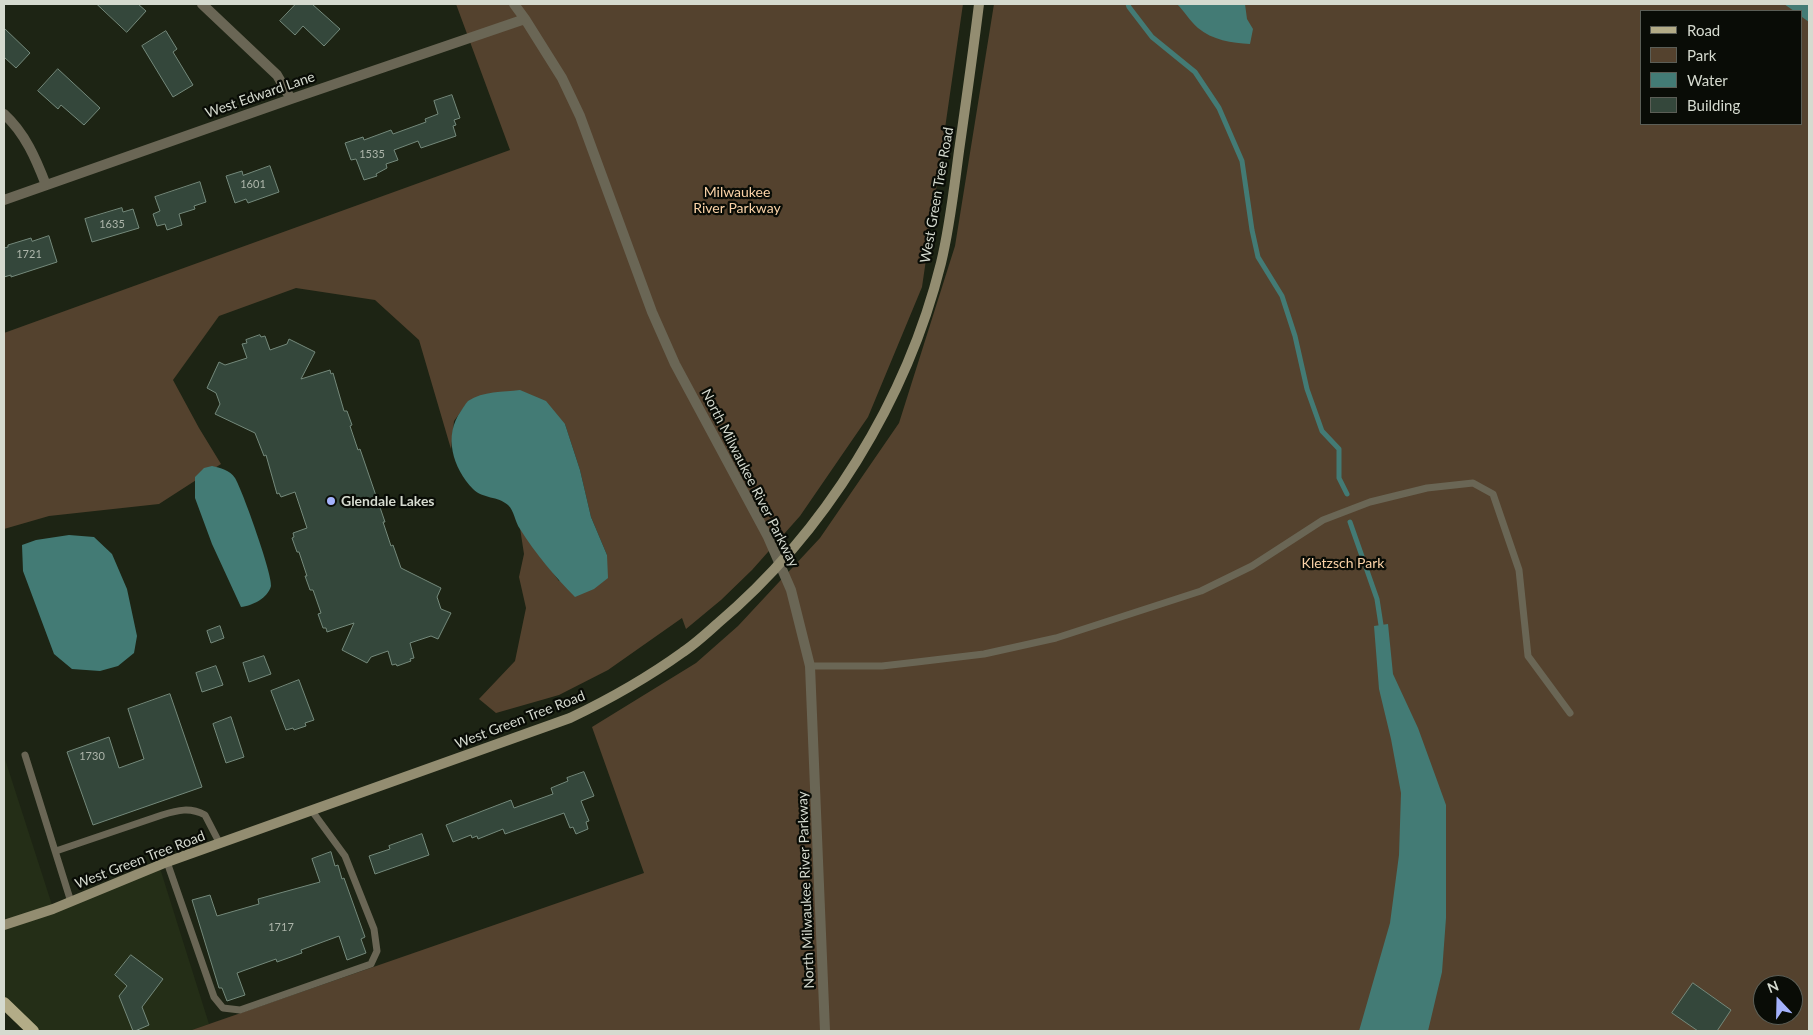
<!DOCTYPE html>
<style>
body{margin:0}
#map{position:relative;width:1813px;height:1035px;overflow:hidden;background:#1d2414;font-family:Lato,sans-serif}
canvas{display:block}
.frame{position:absolute;inset:0;border:5px solid #d5dacf;pointer-events:none}
.legend{position:absolute;left:1640px;top:10px;width:162px;height:115px;box-sizing:border-box;background:#090c06;border:1px solid #5b5e56;margin:0;padding:6px 9px;list-style:none;font-size:15px;color:#d5dacf}
.legend li{display:flex;align-items:center;gap:10px;height:25px}
.legend b{width:25px;border:1px solid #5b5e56}
.north{position:absolute;left:1753px;top:975px;width:50px;height:50px;box-sizing:border-box;background:#090c06;border:1px solid #5b5e56;border-radius:50%;rotate:339deg;font-size:14px;font-weight:700;line-height:20px;text-align:center;color:#d5dacf}
.north::after{content:'';display:block;margin:auto;width:18px;height:22px;background:#a4b2fc;clip-path:polygon(50% 0,100% 100%,50% 72%,0 100%)}
</style>
<div id="map">
<canvas width="1813" height="1035"></canvas>
<div class="frame"></div>
<ul class="legend">
<li><b style="height:6px;background:#b3ac87"></b>Road</li>
<li><b style="height:14px;background:#54422e"></b>Park</li>
<li><b style="height:14px;background:#437b75"></b>Water</li>
<li><b style="height:14px;background:#34473b"></b>Building</li>
</ul>
<div class="north">N</div>
</div>
<script>
const ctx = document.querySelector('canvas').getContext('2d');
ctx.lineJoin = 'round';
function fillPath(path, color) {
  ctx.fillStyle = color;
  ctx.fill(path, 'evenodd');
}
function stroke(path, color, width, dash) {
  ctx.strokeStyle = color;
  ctx.lineWidth = width;
  ctx.lineCap = dash ? 'butt' : 'round';
  ctx.setLineDash(dash || []);
  ctx.stroke(path);
}
function label(font, color, halo, rows, align = 'center') {
  ctx.font = font + ' Lato,sans-serif';
  ctx.lineWidth = 4.5;
  ctx.setLineDash([]);
  ctx.textBaseline = 'middle';
  ctx.strokeStyle = halo;
  ctx.fillStyle = color;
  for (const [text, x, y, turn = 0] of rows) {
    ctx.save();
    ctx.translate(x, y);
    ctx.rotate((+turn || 0) * Math.PI / 180);
    ctx.textAlign = isNaN(turn) ? turn : align;
    if (halo) ctx.strokeText(text, 0, 0);
    ctx.fillText(text, 0, 0);
    ctx.restore();
  }
}
const built = new Path2D(`
 M4,756L53,908L159,865L209,1024L189,1031H33L4,1003Z`);
const green = new Path2D(`
 M456,4H963L922,287L868,417L800,516L752,570L721,600L686,629L682,618L608,670L559,695L496,713L479,699L515,661L526,608L519,577L524,554L520,528L559,581L607,555L591,517L580,470L565,424L468,402L454,421L451,449L419,340L375,300L296,288L219,316L173,380L199,428L221,464L159,504L49,516L4,529V333L510,150Z
 M994,4H1809V1031H189L644,873L592,727L696,663L738,626L820,538L899,423L955,246ZM1642,11H1802V124H1642ZM1763,985H1793V1015H1763Z`);
const water = new Path2D(`
 M1177,4H1245L1247,19L1253,29L1250,44C1232,43 1212,40 1198,28C1190,21 1184,11 1177,4Z
 M1784,4H1809V22L1802,17V11H1794Z
 M520,390L546,401L565,424L580,470L591,517L607,555L608,578L594,589L575,597C555,577 535,553 520,529C515,522 514,510 508,505C498,496 483,499 473,489C453,468 443,436 461,411C463,408 466,403 468,401C483,391 503,392 520,390Z
 M212,466C220,468 230,470 235,478C242,489 273,576 271,586C268,598 252,606 241,607L212,544L195,498V477L204,468Z
 M69,535L94,537L112,554L127,589L137,636L134,653L118,666L100,671L72,669L54,654L23,571L22,545L36,540Z
 M1388,624L1393,674L1418,728L1446,805V918L1442,972L1428,1031H1359L1390,923L1399,855L1401,793L1391,739L1379,689L1374,626Z`);
const stream = new Path2D(`
 M1128,4L1129,7L1152,37L1195,72L1219,108L1242,161L1252,230L1258,257L1282,296L1295,336L1307,389L1322,431L1339,449V478L1347,494
 M1350,522L1377,599L1381,625`);
const building = new Path2D(`
 M97,4H138L146,11L127,32Z
 M296,4H312L340,29L324,46L303,26L295,35L280,21Z
 M4,28L30,53L16,68L4,57Z
 M166,31L177,49L173,52L193,85L173,97L142,46Z
 M58,69L100,108L84,125L61,105L58,109L38,91Z
 M452,95L460,118L454,120L456,125L453,126L456,136L421,148L418,141L394,150L398,160L386,164L387,168L376,174L377,176L364,180L356,159L351,160L345,143L363,137L364,140L391,130L393,134L426,122L425,119L438,114L434,101Z
 M270,166L279,192L248,203L246,199L235,203L226,176L242,171L243,175Z
 M200,182L206,202L194,206L195,209L179,214L182,225L167,230L165,224L157,226L153,214L160,211L155,197Z
 M122,208L123,212L133,209L139,228L92,242L85,219Z
 M49,236L57,262L11,277V275L4,277V248L8,247V245L31,238L32,241Z
 M260,335L261,337L265,336L270,350L287,344L289,339L315,352L301,379L330,370L331,374L333,373L344,411H347L352,425L350,426L358,450L360,449L385,522H383L391,546L393,545L401,568L441,588L437,597L441,609L451,613L438,639L431,636L410,643L414,658L410,659L411,661L397,666L396,664L392,665L388,651L371,657L367,663L342,650L354,623L327,632L326,628H323L318,614L321,613L313,590H310L305,576H307L299,552H297L292,538L294,537L293,533L307,528L295,492L281,497L279,493L277,494L266,455L264,456L255,433L215,414L220,404L216,393L207,388L219,362L225,365L247,358L242,344L247,343L246,340Z
 M220,626L224,638L211,643L207,631Z
 M264,656L271,674L249,682L243,663Z
 M216,666L223,685L202,692L196,673Z
 M299,680L314,720L305,723L306,726L294,730L293,728L286,730L271,691Z
 M170,694L202,787L93,825L67,752L109,737L119,768L144,759L128,709Z
 M231,717L244,757L226,763L213,724Z
 M584,772L594,796L581,801L589,821L586,822L588,829L576,834L573,827L570,828L564,813L505,834L503,829L478,839L477,836L472,838L471,835L453,842L446,825L511,800L514,808L553,794L551,788L568,781L567,778Z
 M422,834L429,855L375,874L369,856L390,849L389,846Z
 M331,852L335,866L338,865L342,879L344,878L365,937L361,939L366,953L347,960L339,936L301,950L302,953L277,962L276,959L237,973L245,995L227,1001L222,988H219L192,900L210,895L217,916L259,904L258,899L320,882L312,859Z
 M131,955L163,979L142,1007L149,1025L135,1031H133L119,996L127,986L115,975Z
 M1693,983L1731,1010L1717,1031H1698L1672,1013Z`);
const lane = new Path2D(`
 M810,666H882L917,662L984,654L1056,638L1201,591L1252,566L1323,520L1370,502L1427,488L1473,483L1493,494L1519,570L1528,656L1570,713
 M25,755L71,902
 M56,851L162,815C178,810 190,807 205,815L220,844
 M167,862L214,997L223,1008L240,1010L371,964L377,951L374,929L345,856L312,811`);
const street = new Path2D(`
 M202,4L277,75L291,99
 M514,4L525,19L562,78L580,116L652,312L675,364L768,537L791,590L810,666L825,1031
 M4,114C25,133 36,159 46,185
 M4,200L291,99L525,19`);
const secondary = new Path2D(`
 M4,925L53,909L167,862L570,718C610,699 647,678 683,652C695,644 706,634 717,624C825,533 907,400 941,263C950,226 954,188 959,151C966,102 973,53 979,4`);
const primary = new Path2D(`
 M4,1003L33,1031`);
const markers = [
 [331,501,5,"#a4b2fc"]
];
const numberNames = [
 ["1535",372,154],
 ["1601",253,184],
 ["1635",112,224],
 ["1721",29,254],
 ["1730",92,756],
 ["1717",281,927]
];
const streetNames = [
 ["West Edward Lane",260,95,-19],
 ["West Green Tree Road",937,195,-80],
 ["North Milwaukee River Parkway",750,478,63],
 ["West Green Tree Road",520,720,-21],
 ["West Green Tree Road",140,860,-21],
 ["North Milwaukee River Parkway",806,890,-92]
];
const parkNames = [
 ["Milwaukee",737,192],
 ["River Parkway",737,208],
 ["Kletzsch Park",1343,563]
];
const poiNames = [
 ["Glendale Lakes",341,501]
];
fillPath(built, '#242e17');
fillPath(green, '#54422e');
fillPath(water, '#437b75');
stroke(stream, '#437b75', 5);
fillPath(building, '#34473b');
stroke(building, '#74897b', 1);
stroke(lane, '#6a6655', 7);
stroke(street, '#6a6655', 10);
stroke(secondary, '#938d71', 10);
stroke(primary, '#b3ac87', 12);
for (const [x, y, r, color] of markers) {
  const dot = new Path2D();
  dot.arc(x, y, r, 0, 2 * Math.PI);
  ctx.fillStyle = color;
  ctx.fill(dot);
  stroke(dot, '#090c06', 2);
}
label('11px', '#adb5aa', null, numberNames);
label('14px', '#d5dacf', '#090c06', streetNames);
label('14px', '#fad2a7', '#090c06', parkNames);
label('bold 14px', '#d5dacf', '#090c06', poiNames, 'left');
</script>
